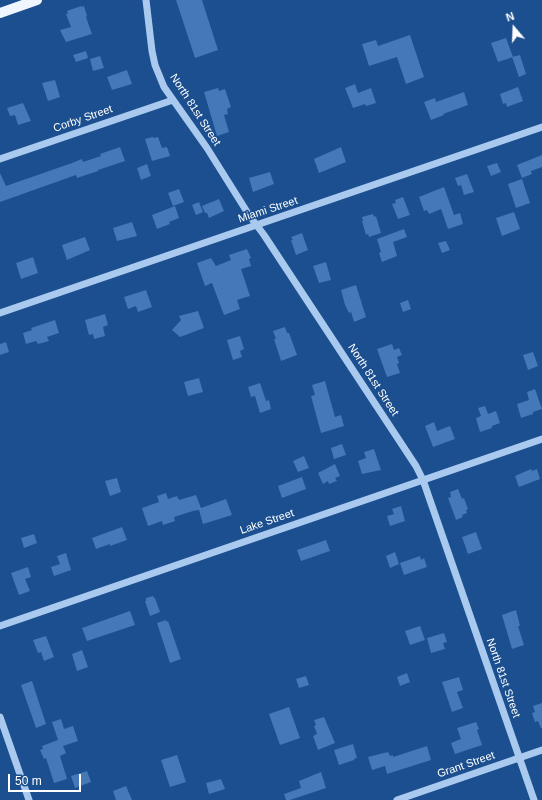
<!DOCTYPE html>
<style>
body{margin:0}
#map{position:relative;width:542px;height:800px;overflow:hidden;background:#1b4f8f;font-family:Helvetica,sans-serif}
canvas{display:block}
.north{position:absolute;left:494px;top:8px;width:40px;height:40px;-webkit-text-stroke:3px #1b4f8f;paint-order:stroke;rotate:341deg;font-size:11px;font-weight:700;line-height:16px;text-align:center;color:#fff}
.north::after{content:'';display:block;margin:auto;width:14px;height:18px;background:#fff;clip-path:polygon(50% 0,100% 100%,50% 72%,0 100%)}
.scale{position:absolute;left:8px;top:774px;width:73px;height:18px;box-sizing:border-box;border:2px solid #fff;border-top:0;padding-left:5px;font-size:12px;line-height:14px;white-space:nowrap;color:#fff;-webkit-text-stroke:3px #1b4f8f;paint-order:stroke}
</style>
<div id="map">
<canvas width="542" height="800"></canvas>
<div class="north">N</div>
<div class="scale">50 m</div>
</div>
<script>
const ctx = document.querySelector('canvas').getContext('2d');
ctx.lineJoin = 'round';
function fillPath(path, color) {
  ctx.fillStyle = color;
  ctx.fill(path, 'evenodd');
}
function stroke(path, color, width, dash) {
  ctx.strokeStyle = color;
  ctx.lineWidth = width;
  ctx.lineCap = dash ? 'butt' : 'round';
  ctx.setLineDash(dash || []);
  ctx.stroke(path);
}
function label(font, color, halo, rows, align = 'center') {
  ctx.font = font + ' Helvetica,sans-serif';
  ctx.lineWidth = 3;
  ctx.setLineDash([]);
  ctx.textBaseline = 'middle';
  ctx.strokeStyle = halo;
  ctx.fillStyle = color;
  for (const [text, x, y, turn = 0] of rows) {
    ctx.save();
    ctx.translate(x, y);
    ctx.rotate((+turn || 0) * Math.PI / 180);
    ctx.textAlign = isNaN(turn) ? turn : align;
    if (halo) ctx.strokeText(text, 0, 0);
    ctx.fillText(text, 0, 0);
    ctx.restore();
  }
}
const building = new Path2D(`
 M176,0H202L218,50L195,58Z
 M81,6L82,7L84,6L87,16L86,17L92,34L66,42L60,30L71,27L66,14H68L67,11Z
 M410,35L424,77L406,84L397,57L369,66L362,44L376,40L378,46Z
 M506,38L513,57L498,62L491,43Z
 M86,51L88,58L76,62L73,55Z
 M520,55L526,74L519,77L512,57Z
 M100,56L104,68L93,71L90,59Z
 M127,70L132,84L112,90L107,77Z
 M55,80L60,97L48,101L42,83Z
 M355,84L358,93L371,88L376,103L366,106L365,104L353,108L345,88Z
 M518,87L523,101L507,107L506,103L503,104L500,94Z
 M218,88L219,91L225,89L231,107L227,109L228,114L224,115L229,132L217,136L204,92Z
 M464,92L468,105L443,114L444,115L431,120L424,102L435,98L436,102Z
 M23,103L31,121L18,125L15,115L10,116L7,108Z
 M153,137L154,138L158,137L162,148L167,147L170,156L152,161L145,139Z
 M120,147L125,161L98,170V171L77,178L76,175L0,202V173L6,186L72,163L82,159L83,162L101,156L100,154Z
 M341,147L346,162L319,173L314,159Z
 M542,155V167L531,171L532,174L522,178L517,165Z
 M497,163L501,172L491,176L487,166Z
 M147,164L151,176L141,180L137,168Z
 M270,172L274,184L253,192L249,178Z
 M467,174L474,192L464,195L461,185L458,186L455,178Z
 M522,179L530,203L516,208L508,184Z
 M444,187L454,215L460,213L463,224L448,229L441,209L429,214L427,210L424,211L419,197Z
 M179,189L184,202L173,206L168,193Z
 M403,197L410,215L398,219L392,204L396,203L395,200Z
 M219,199L224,211L209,218L207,213H205L202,206Z
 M199,202L203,212L196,215L192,205Z
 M175,206L179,218L169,222L170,224L157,229L152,215Z
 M514,212L520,229L502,236L496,218Z
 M373,214L374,217L376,216L381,233L369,237L368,234L366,235L362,221H363L362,217Z
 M132,222L137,236L117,241L113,228Z
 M404,229L407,237L393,242L397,256L382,262L379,253L381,252L377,239Z
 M302,233L308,250L296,255L291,240H293L291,237Z
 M85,237L90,250L67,260L62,245Z
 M446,241L450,250L442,253L438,243Z
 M247,249L251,258L249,259L251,266L241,269L250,296L237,300L240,309L224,315L212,283L205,286L197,263L211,258L216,266L231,260L229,255Z
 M33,257L38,273L21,279L16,263Z
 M326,262L331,280L319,283L313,266Z
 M356,285L366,317L354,322L351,312L349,313L345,305L341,290Z
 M146,290L152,307L138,312L136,306L128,309L124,297Z
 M408,300L411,309L403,312L400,303Z
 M198,311L204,328L180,337L172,330L181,320L179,316Z
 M105,314L108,325L103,327L105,336L94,339L93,334L89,335L85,320Z
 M55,320L59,333L47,337L49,341L38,344L36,341L26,344L23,333L32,330L31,328Z
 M285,327L287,333H289L297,355L281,361L274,339H276L273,331Z
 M240,336L244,349L240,351L242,357L233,360L227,340Z
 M6,342L9,352L0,355V344Z
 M392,344L394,350L399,348L402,355L397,357L399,363L397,364L400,373L387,377L377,349Z
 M533,352L538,366L528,370L523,355Z
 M199,378L203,392L188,396L184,382Z
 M325,381L335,417L341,415L344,426L321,433L311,396L315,395L312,385Z
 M260,383L266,401L269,400L271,409L260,413L255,396L251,397L248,387Z
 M535,389L542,409L533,412V414L521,418L517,404L529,400L527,392Z
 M485,406L488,414L496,411L500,423L492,426V428L480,432L476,418L481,416L478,408Z
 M434,422L437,431L450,426L455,439L433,447L425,426Z
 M342,444L346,455L334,459L331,448Z
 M374,449L381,470L362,474L358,461L366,458L364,452Z
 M304,456L309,468L298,472L293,461Z
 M335,464L340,476L335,478L337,481L329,484L328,481L323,484L318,473Z
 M531,469L532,471L537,469L540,479L519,487L515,476Z
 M302,477L306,489L282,498L278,486Z
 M117,478L121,492L110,496L105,481Z
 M458,489L462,499L464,498L468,509L466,510L467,513L462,515L463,517L456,520L448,498L451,497L450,492Z
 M166,493L168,499L177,496L179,500L196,495L201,508L226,499L232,515L203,524L199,510L193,511L174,517L175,521L163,525L162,521L148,526L142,508L159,502L157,496Z
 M401,506L405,521L390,526L387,516L394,514L392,509Z
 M122,527L127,540L110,546V544L96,549L92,538Z
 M476,532L482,549L468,554L462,537Z
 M34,534L37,543L24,548L21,538Z
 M326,540L330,551L301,561L297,550Z
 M395,552L399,564L390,568L386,556Z
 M66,553L71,570L54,576L51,567L60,564L57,556Z
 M420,556L421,560L424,558L427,567L404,575L400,563Z
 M28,567L31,577L25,579L30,591L19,595L11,573Z
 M153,596L154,598H155L160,612L150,616L145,601H146V598Z
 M516,610L520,626H518L524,645L512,649L502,615Z
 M130,611L135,625L87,641L82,628Z
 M166,620V622L168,621L181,659L170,663L157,623Z
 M420,626L425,640L410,645L405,631Z
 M444,633L447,642L443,643L445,649L431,653L427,638Z
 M46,636L54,657L44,661L41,652L38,653L33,640Z
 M82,650L88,667L77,671L72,654Z
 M407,673L410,682L400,686L397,677Z
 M306,676L309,685L299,688L296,679Z
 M459,677L463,690L457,692L463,708L452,712L442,682Z
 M32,681L46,724L36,728L21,685Z
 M542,703V728H541L538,721L535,722L532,713L535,712L533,706Z
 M289,707L300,738L280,745L269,714Z
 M324,717L335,743L318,750L313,736L317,734L314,726L316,725L314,720Z
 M61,719L64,729L73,726L78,741L63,746L66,753L60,756L67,779L54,783L46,758L44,759L40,750L43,749L42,746L58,740L52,722Z
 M476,722L479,729L477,730L482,745L455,754L451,743L461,739L457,728Z
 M353,744L357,758L354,759V760L339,765L334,750Z
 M427,746L431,760L387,774L385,766L372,770L368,757L388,752L390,756L393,755V757Z
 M177,755L186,782L170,787L161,760Z
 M87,771L91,782L75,788L71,776Z
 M321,772L326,788L290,800H286L284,794L301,788L299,781Z
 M221,779L225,789L209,794L206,783Z
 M126,786L132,800H116L113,791Z`);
const minor = new Path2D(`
 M146,0L152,51L155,65L164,87L207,148L249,215L264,235L416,466L423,480L534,800
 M0,159L173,100
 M0,313L542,127
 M0,626L542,439
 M0,717L29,800
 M397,800L542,750`);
const major = new Path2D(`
 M0,13L37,0`);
const streetNames = [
 ["North 81st Street",195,110,57],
 ["Corby Street",83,119,-19],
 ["Miami Street",268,210,-18],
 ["North 81st Street",373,380,57],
 ["Lake Street",267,522,-19],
 ["North 81st Street",503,678,71],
 ["Grant Street",466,765,-19]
];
fillPath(building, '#4478b7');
stroke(minor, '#a9c9ee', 7);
stroke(major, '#f0f6ff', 10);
label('11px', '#fff', '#1b4f8f', streetNames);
</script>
